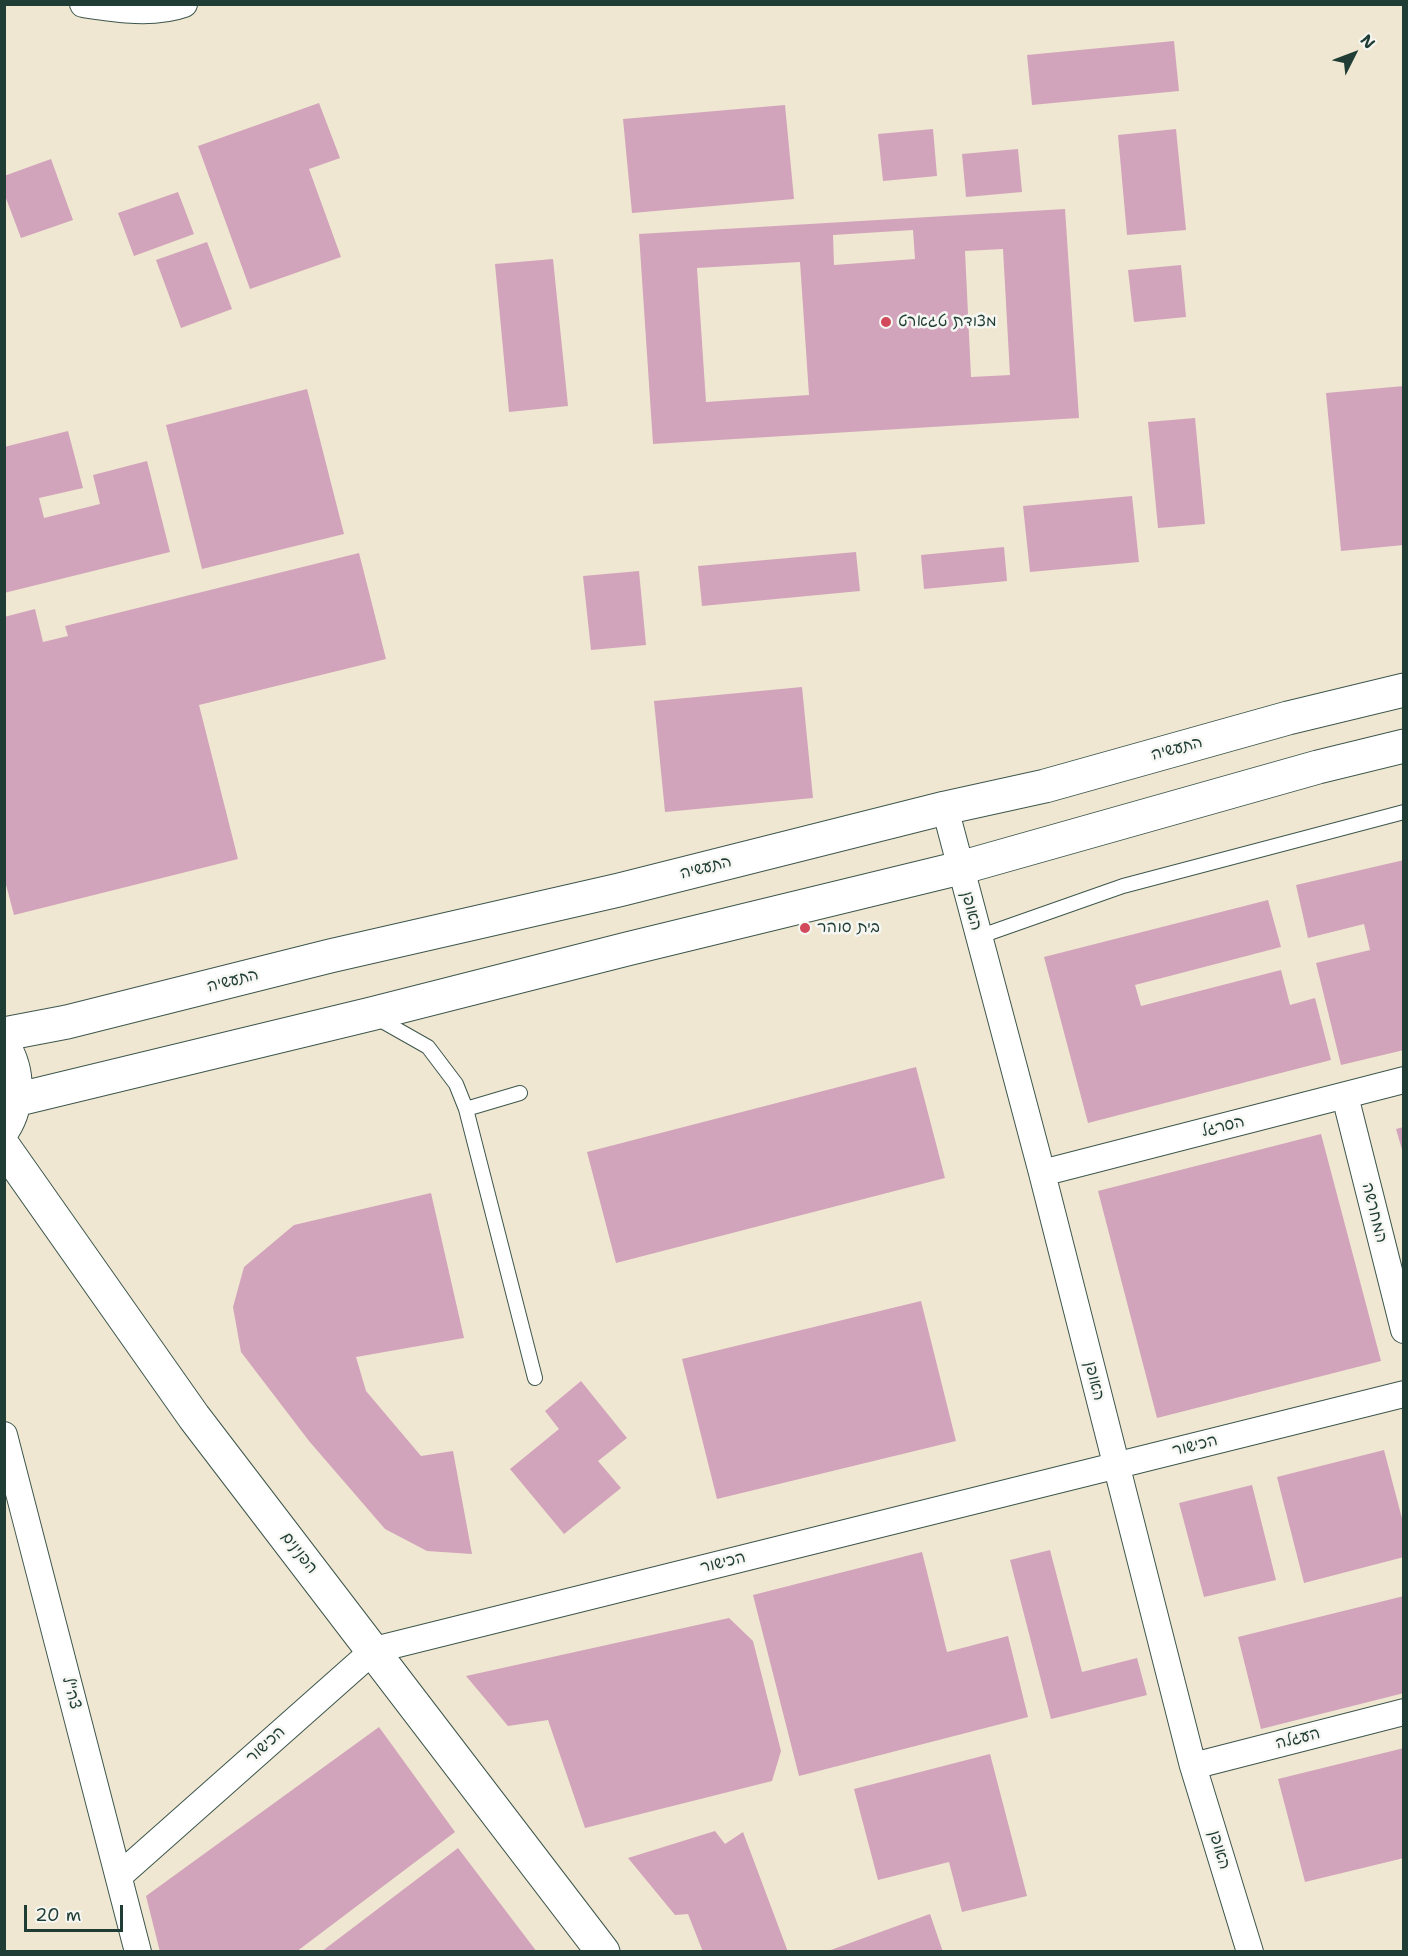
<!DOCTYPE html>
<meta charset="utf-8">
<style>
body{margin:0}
#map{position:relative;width:1408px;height:1956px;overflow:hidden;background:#efe7d1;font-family:"Shantell Sans",sans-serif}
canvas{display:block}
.frame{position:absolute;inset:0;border:6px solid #1f3d34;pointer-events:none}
.north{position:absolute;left:1324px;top:24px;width:60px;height:60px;-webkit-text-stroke:4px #f6f6f2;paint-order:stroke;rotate:48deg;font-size:16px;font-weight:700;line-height:24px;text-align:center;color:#1f3d34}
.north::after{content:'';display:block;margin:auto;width:21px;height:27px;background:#1f3d34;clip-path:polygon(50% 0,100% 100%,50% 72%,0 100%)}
.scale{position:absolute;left:24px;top:1905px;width:99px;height:27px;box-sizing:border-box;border:3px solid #1f3d34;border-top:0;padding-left:8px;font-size:18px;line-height:21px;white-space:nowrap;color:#1f3d34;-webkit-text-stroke:4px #f6f6f2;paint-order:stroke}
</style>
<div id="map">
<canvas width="1408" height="1956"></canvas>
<div class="frame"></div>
<div class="north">N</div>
<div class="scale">20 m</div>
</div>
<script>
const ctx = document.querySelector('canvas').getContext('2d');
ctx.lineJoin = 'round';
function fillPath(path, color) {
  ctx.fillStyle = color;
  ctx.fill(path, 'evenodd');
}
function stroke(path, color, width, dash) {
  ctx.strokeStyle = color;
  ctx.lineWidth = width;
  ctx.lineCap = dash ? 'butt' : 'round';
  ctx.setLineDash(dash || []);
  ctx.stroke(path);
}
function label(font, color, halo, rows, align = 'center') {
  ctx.font = font + ' "Shantell Sans","Playpen Sans Hebrew",sans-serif';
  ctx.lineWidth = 5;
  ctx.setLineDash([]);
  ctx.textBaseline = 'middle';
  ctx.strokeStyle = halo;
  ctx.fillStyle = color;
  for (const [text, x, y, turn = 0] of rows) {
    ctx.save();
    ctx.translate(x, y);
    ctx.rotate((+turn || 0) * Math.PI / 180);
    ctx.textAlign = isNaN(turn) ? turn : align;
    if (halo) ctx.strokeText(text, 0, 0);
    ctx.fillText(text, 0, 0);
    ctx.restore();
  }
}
const building = new Path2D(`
 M1174,41L1179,91L1032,105L1027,55Z
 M319,103L340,158L309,169L341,257L250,289L198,146Z
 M785,105L794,199L632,213L623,119Z
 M933,129L937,176L883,181L878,134Z
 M1176,129L1186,230L1127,235L1118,135Z
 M1018,149L1022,192L966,197L962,154Z
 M51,159L73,220L21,238L4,193V176Z
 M178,192L194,234L134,256L118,213Z
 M1065,209L1079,418L653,444L639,234ZM913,230L915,259L834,265L833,235ZM1003,249L1010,375L971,377L965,251ZM800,262L809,395L706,402L697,268Z
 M207,242L232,309L181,328L156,260Z
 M553,259L568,406L509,412L495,264Z
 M1181,265L1186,317L1134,322L1128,270Z
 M1404,386V545L1341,551L1326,393Z
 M307,389L344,534L202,569L166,425Z
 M1195,418L1205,524L1158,528L1148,422Z
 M68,431L83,488L39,498L44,518L100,504L93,475L147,461L170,552L4,593V447Z
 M1132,496L1139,562L1030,572L1023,506Z
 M1004,547L1007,581L924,589L921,555Z
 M856,552L860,591L702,606L698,566Z
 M359,553L386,659L199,705L238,859L14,915L4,877V617L35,609L43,642L68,636L65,626Z
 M639,571L646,645L591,650L583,576Z
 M802,687L813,798L665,812L654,701Z
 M1404,860V1050L1341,1065L1316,963L1370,950L1364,924L1308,938L1296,885Z
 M1268,900L1281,947L1135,985L1141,1006L1281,970L1290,1005L1315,998L1331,1060L1088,1123L1044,957Z
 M916,1067L945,1178L616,1263L587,1152Z
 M1404,1127V1153H1403L1396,1129Z
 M1321,1134L1381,1361L1157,1418L1098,1191Z
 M431,1193L464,1338L356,1357L366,1391L421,1456L453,1451L472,1554L427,1551L385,1529L309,1441L241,1352L233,1307L244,1267L294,1225Z
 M921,1301L956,1441L717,1499L682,1359Z
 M581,1381L627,1438L598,1461L621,1488L564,1534L510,1469L559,1429L545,1411Z
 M1384,1450L1404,1526V1557L1304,1583L1277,1477Z
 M1252,1485L1276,1580L1204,1597L1179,1503Z
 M1050,1550L1082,1672L1137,1658L1147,1695L1051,1719L1010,1560Z
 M922,1552L947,1652L1008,1636L1028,1717L799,1776L753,1595Z
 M1404,1596V1693L1261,1729L1238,1637Z
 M729,1618L753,1641L781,1751L772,1781L585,1828L548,1720L508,1726L466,1676Z
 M379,1727L455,1832L296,1952H160L146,1896Z
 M1404,1748V1858L1305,1882L1278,1779Z
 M990,1754L1027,1896L962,1912L949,1862L878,1880L854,1789Z
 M715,1831L725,1844L743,1832L788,1952H703L688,1914L675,1915L628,1858Z
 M458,1848L537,1952H321Z
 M930,1914L943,1952H828V1951Z`);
const lane = new Path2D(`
 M978,937L1123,886L1404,812
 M375,1017L428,1047L456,1084L466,1109L535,1378
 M466,1109L520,1093`);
const street = new Path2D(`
 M83,4C116,9 153,15 184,4
 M945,808L1042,1173L1193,1766L1250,1952
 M1345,1096L1404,1330
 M1042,1173L1404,1080
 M4,1435L138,1952
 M1193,1766L1404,1712
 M119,1876L374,1650L1404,1394`);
const secondary = new Path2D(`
 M4,1034L67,1022L330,956L619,890L945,808L1045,786L1288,718L1404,690
 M4,1047C19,1071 19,1104 4,1128
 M15,1100L371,1014L627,949L960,868L1318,767L1404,746
 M4,1147L194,1417L603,1952`);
const markers = [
 [886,322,6,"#d1495b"],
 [805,928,6,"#d1495b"]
];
const poiNames = [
 ["מצודת טגארט",898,322],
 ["בית סוהר",817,928]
];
const streetNames = [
 ["התעשיה",1177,749,-15],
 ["התעשיה",706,868,-14],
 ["האופן",971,911,75],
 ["התעשיה",233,981,-14],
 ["הסרגל",1223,1127,-14],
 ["המחרשה",1374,1213,76],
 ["האופן",1094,1381,76],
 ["הכישור",1195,1446,-14],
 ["הפנינים",299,1553,52],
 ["הכישור",723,1563,-14],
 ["צה\"ל",71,1693,75],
 ["העגלה",1298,1739,-14],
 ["הכישור",266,1745,-42],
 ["האופן",1219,1850,73]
];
fillPath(building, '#d2a4bb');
stroke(lane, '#3e564c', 16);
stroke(street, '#3e564c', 28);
stroke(secondary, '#3e564c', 35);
stroke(lane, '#fff', 14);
stroke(street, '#fff', 26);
stroke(secondary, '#fff', 33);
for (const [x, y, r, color] of markers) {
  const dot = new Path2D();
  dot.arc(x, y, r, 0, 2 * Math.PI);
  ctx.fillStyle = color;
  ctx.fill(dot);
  stroke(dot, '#f6f6f2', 2);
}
label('16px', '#1f3d34', '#f6f6f2', poiNames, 'left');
label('16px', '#1f3d34', '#f6f6f2', streetNames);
</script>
